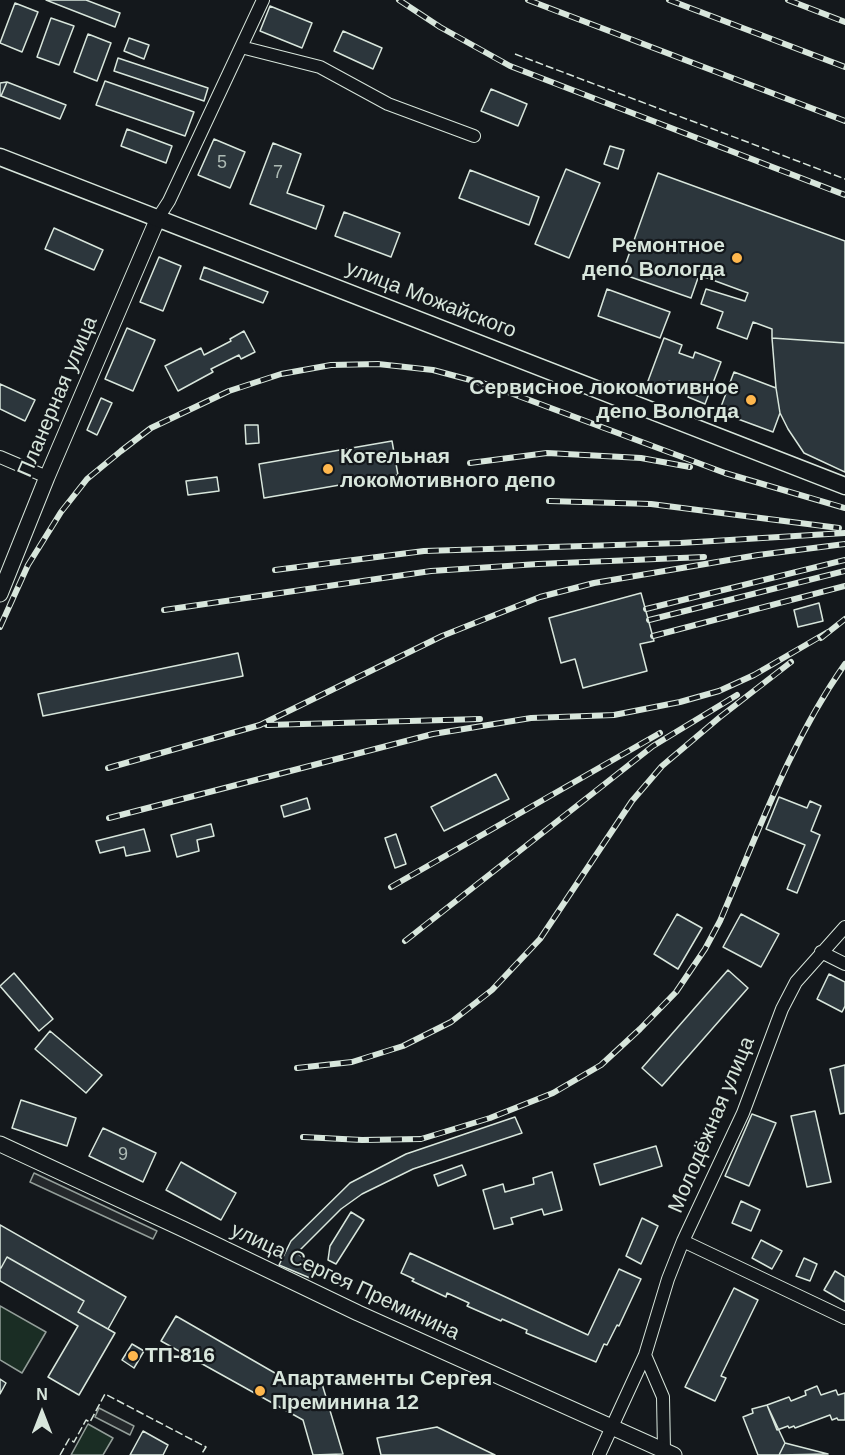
<!DOCTYPE html>
<meta charset="utf-8">
<style>
body{margin:0}
#map{position:relative;width:845px;height:1455px;overflow:hidden;background:#14181c;font-family:Arial,sans-serif}
canvas{display:block}
.north{position:absolute;left:12px;top:1383px;width:60px;height:60px;-webkit-text-stroke:4px #14181c;paint-order:stroke;rotate:0deg;font-size:16px;font-weight:700;line-height:24px;text-align:center;color:#d8e6dc}
.north::after{content:'';display:block;margin:auto;width:21px;height:27px;background:#d8e6dc;clip-path:polygon(50% 0,100% 100%,50% 72%,0 100%)}
</style>
<div id="map">
<canvas width="845" height="1455"></canvas>
<div class="north">N</div>
</div>
<script>
const ctx = document.querySelector('canvas').getContext('2d');
ctx.lineJoin = 'round';
function fillPath(path, color) {
  ctx.fillStyle = color;
  ctx.fill(path, 'evenodd');
}
function stroke(path, color, width, dash) {
  ctx.strokeStyle = color;
  ctx.lineWidth = width;
  ctx.lineCap = dash ? 'butt' : 'round';
  ctx.setLineDash(dash || []);
  ctx.stroke(path);
}
function label(font, color, halo, rows, align = 'center') {
  ctx.font = font + ' Arial,sans-serif';
  ctx.lineWidth = 4.5;
  ctx.setLineDash([]);
  ctx.textBaseline = 'middle';
  ctx.strokeStyle = halo;
  ctx.fillStyle = color;
  for (const [text, x, y, turn = 0] of rows) {
    ctx.save();
    ctx.translate(x, y);
    ctx.rotate((+turn || 0) * Math.PI / 180);
    ctx.textAlign = isNaN(turn) ? turn : align;
    if (halo) ctx.strokeText(text, 0, 0);
    ctx.fillText(text, 0, 0);
    ctx.restore();
  }
}
const green = new Path2D(`
 M0,1306L46,1332L22,1373L0,1360Z
 M88,1424L113,1438L103,1455H71Z`);
const parking = new Path2D(`
 M34,1173L157,1231L153,1239L30,1182Z
 M99,1408L134,1426L130,1435L95,1417Z`);
const building = new Path2D(`
 M46,0H86L120,13L115,27Z
 M15,3L38,12L22,52L0,43Z
 M270,6L312,23L302,48L260,31Z
 M51,18L74,26L59,65L37,57Z
 M343,31L382,48L373,69L334,51Z
 M88,34L111,43L97,81L74,72Z
 M129,38L149,45L144,59L124,51Z
 M118,58L208,88L204,101L114,71Z
 M105,81L194,112L185,136L96,105Z
 M7,82L66,105L60,119L1,96Z
 M7,82L1,96H0V83Z
 M491,89L527,104L518,126L481,111Z
 M127,129L172,146L166,163L121,146Z
 M214,139L245,152L230,188L198,175Z
 M273,143L301,154L287,193L324,206L316,229L250,204Z
 M610,146L624,150L618,169L604,164Z
 M566,169L600,183L569,258L535,244Z
 M470,170L539,197L529,225L459,198Z
 M658,173L845,241V343L772,338V329L753,322L747,339L717,328L723,312L701,304L706,289L745,301L748,293L699,275L691,298L622,274Z
 M344,212L400,233L391,257L335,236Z
 M54,228L103,250L94,270L45,249Z
 M159,257L181,266L163,311L140,302Z
 M204,267L268,292L263,303L200,279Z
 M607,289L670,312L660,338L598,316Z
 M127,328L155,340L133,391L105,379Z
 M244,331L255,352L241,359L239,355L211,369L213,372L178,391L165,366L201,348L204,355L231,341L230,339Z
 M664,338L682,345L679,353L693,358L695,352L721,362L705,404L688,397L691,389L669,381L666,388L648,381Z
 M772,338L845,343V472L804,453L788,429L780,413L776,388Z
 M734,372L776,388L780,413L773,432L719,412Z
 M0,384L35,400L25,421L0,409Z
 M101,398L112,403L97,435L87,430Z
 M245,425H258L259,443L246,444Z
 M392,441L398,475L264,498L259,464Z
 M217,477L219,491L188,495L186,481Z
 M641,593L654,641L640,644L647,671L583,688L575,659L561,663L549,618Z
 M819,603L823,621L798,627L794,610Z
 M238,653L243,676L43,716L38,694Z
 M496,774L509,799L444,831L431,807Z
 M779,797L807,808L810,801L821,806L811,831L820,835L797,893L787,889L805,845L766,829Z
 M307,798L310,809L284,817L281,806Z
 M211,824L214,836L197,840L199,851L177,857L171,835Z
 M144,829L150,851L126,856L124,847L100,853L96,841Z
 M396,834L406,864L395,868L385,838Z
 M677,914L702,928L678,969L654,954Z
 M741,914L779,934L761,967L723,947Z
 M728,970L748,988L662,1086L642,1068Z
 M14,973L53,1019L39,1031L0,986Z
 M829,974L845,982V1006L842,1012L817,999Z
 M50,1031L102,1075L86,1093L35,1049Z
 M845,1065V1113L840,1114L830,1069Z
 M21,1100L76,1118L67,1146L12,1128Z
 M815,1111L831,1182L807,1187L791,1116Z
 M752,1114L776,1123L749,1186L725,1176Z
 M515,1117L522,1133L413,1169L362,1194L341,1209L297,1253L316,1269L310,1278L279,1265L291,1241L350,1183L406,1154Z
 M103,1128L156,1153L143,1182L89,1156Z
 M656,1146L662,1166L600,1185L594,1164Z
 M181,1162L236,1193L221,1220L166,1190Z
 M462,1165L466,1175L438,1186L434,1175Z
 M552,1172L562,1210L544,1215L542,1209L511,1218L513,1224L494,1229L483,1190L503,1184L505,1192L534,1184L533,1178Z
 M741,1201L760,1210L751,1231L732,1223Z
 M351,1212L364,1220L336,1264L328,1260L330,1246Z
 M642,1218L658,1226L641,1264L626,1256Z
 M0,1225L126,1297L108,1329L78,1312L84,1301L7,1257L1,1268L0,1267Z
 M761,1240L782,1251L772,1269L752,1258Z
 M410,1253L588,1335L619,1269L641,1279L619,1326L617,1325L607,1345L604,1344L596,1362L526,1333L527,1330L502,1319L501,1321L467,1306L469,1303L447,1293L446,1297L412,1281L414,1279L401,1273Z
 M7,1257L84,1301L78,1312L115,1333L79,1395L48,1377L78,1326L0,1281V1267L1,1268Z
 M804,1258L817,1264L810,1281L796,1276Z
 M835,1271L845,1277V1302L824,1290Z
 M734,1288L758,1300L721,1376L726,1378L715,1401L685,1387Z
 M176,1316L294,1384L320,1377L343,1454L313,1455L303,1420L161,1341Z
 M132,1344L144,1351L134,1368L122,1360Z
 M0,1379L6,1383L0,1394Z
 M817,1386L821,1395L836,1390L838,1395L845,1393V1420H838L837,1418L832,1420L830,1415L795,1428L794,1426L789,1428L788,1426L777,1430L767,1405L789,1397L791,1401L806,1395L805,1391Z
 M767,1405L785,1443L779,1455H758L743,1417L753,1413L752,1409Z
 M437,1427L495,1455H381L377,1438Z
 M143,1431L168,1445L163,1455H130Z
 M785,1443L828,1454L779,1455Z`);
const minor = new Path2D(`
 M241,47L320,67L388,104L474,136
 M158,218L169,201L263,0
 M0,457L47,477
 M821,952L845,964
 M683,1241L845,1318
 M645,1355L663,1397L664,1450
 M599,1455L645,1355L668,1279L683,1241L743,1113L782,1009L796,982L845,927`);
const tertiary = new Path2D(`
 M0,594L47,477L158,218
 M0,1144L183,1229L358,1313L674,1455`);
const secondary = new Path2D(`
 M0,157L845,486`);
const rail = new Path2D(`
 M399,0L440,27L510,66L845,195
 M528,0L845,121
 M669,0L845,67
 M788,0L845,22
 M470,463L547,453L641,458L690,467
 M549,501L651,504L839,528
 M275,570L424,551L680,543L845,533
 M646,609L845,560
 M164,610L431,571L538,564L704,557
 M649,620L845,571
 M0,627L28,565L61,512L87,479L121,451L151,428L229,391L281,374L331,365L378,364L433,370L489,385L725,473L845,508
 M653,636L845,586
 M821,638L845,619
 M267,725L480,719
 M108,768L260,725L442,636L540,597L594,583L758,555L845,544
 M109,818L433,734L531,718L614,715L680,702L719,691L754,675L828,632
 M391,887L660,733
 M405,941L653,746L737,695
 M297,1068L352,1062L403,1046L451,1022L492,990L540,939L632,801L662,766L720,717L791,662
 M303,1137L362,1140L421,1139L490,1118L553,1093L601,1065L640,1029L676,992L705,949L720,921C758,833 790,742 845,664`);
const fence = new Path2D(`
 M515,54L845,179
 M60,1455L69,1439L74,1442L86,1420L90,1422L105,1394L206,1447L201,1455`);
const markers = [
 [737,258,6,"#ffb74d"],
 [751,400,6,"#ffb74d"],
 [328,469,6,"#ffb74d"],
 [133,1356,6,"#ffb74d"],
 [260,1391,6,"#ffb74d"]
];
const numberNames = [
 ["5",222,163],
 ["7",278,173],
 ["9",123,1155]
];
const poiNames = [
 ["Ремонтное",725,246,"right"],
 ["депо Вологда",725,270,"right"],
 ["Сервисное локомотивное",739,388,"right"],
 ["депо Вологда",739,412,"right"],
 ["Котельная",340,457],
 ["локомотивного депо",340,481],
 ["ТП-816",145,1356],
 ["Апартаменты Сергея",272,1379],
 ["Преминина 12",272,1403]
];
const streetNames = [
 ["улица Можайского",431,300,21],
 ["Планерная улица",58,397,-67],
 ["Молодёжная улица",712,1125,-67],
 ["улица Сергея Преминина",345,1282,25]
];
fillPath(green, '#1a2d24');
stroke(green, '#939e99', 1.5);
fillPath(parking, '#24282b');
stroke(parking, '#939e99', 1.5);
fillPath(building, '#2c363c');
stroke(building, '#d8e6dc', 1.5);
stroke(minor, '#d8e6dc', 14);
stroke(tertiary, '#d8e6dc', 17);
stroke(secondary, '#d8e6dc', 19);
stroke(minor, '#14181c', 12);
stroke(tertiary, '#14181c', 15);
stroke(secondary, '#14181c', 16);
stroke(rail, '#d8e6dc', 6);
stroke(rail, '#14181c', 4, [11]);
stroke(fence, '#d8e6dc', 1.5, [8, 3]);
for (const [x, y, r, color] of markers) {
  const dot = new Path2D();
  dot.arc(x, y, r, 0, 2 * Math.PI);
  ctx.fillStyle = color;
  ctx.fill(dot);
  stroke(dot, '#14181c', 2);
}
label('18px', '#adbab4', null, numberNames);
label('bold 21px', '#d8e6dc', '#14181c', poiNames, 'left');
label('21px', '#d8e6dc', '#14181c', streetNames);
</script>
